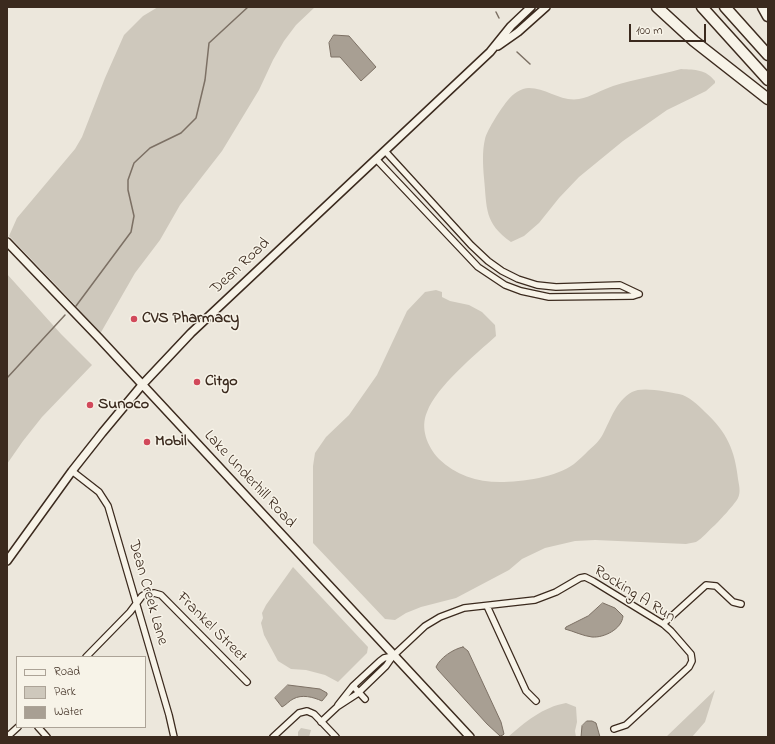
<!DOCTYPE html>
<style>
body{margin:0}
#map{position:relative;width:775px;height:744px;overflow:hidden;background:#ece7dc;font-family:"Indie Flower",sans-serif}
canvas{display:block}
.frame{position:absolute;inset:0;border:8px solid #3b2a1e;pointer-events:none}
.legend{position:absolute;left:16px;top:656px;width:130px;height:72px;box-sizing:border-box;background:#f7f3e8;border:1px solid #aca397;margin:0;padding:5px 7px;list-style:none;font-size:12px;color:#3b2a1e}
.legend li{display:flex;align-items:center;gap:8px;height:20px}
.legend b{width:20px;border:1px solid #aca397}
.scale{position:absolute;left:629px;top:24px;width:77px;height:18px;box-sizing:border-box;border:2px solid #3b2a1e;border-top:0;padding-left:5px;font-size:12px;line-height:14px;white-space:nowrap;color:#3b2a1e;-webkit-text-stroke:3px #f7f3e8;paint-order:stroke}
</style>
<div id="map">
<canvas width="775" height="744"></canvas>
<div class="frame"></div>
<ul class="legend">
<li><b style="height:5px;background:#f7f3e8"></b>Road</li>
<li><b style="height:11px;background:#cec8bc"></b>Park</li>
<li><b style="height:11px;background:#a89f93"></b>Water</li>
</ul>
<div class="scale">100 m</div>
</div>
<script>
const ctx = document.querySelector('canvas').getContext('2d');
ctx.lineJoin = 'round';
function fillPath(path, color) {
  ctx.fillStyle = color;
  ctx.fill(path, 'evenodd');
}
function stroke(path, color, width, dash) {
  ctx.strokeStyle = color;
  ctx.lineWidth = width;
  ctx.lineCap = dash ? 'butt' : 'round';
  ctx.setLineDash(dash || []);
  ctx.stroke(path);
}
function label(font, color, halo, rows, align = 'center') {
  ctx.font = font + ' "Indie Flower",sans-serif';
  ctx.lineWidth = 3;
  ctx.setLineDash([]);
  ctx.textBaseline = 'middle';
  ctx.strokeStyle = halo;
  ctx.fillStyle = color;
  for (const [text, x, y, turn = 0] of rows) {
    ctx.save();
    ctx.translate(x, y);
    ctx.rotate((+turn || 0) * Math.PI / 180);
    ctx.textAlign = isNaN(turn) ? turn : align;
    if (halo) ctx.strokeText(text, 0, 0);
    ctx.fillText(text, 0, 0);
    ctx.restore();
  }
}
const green = new Path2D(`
 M158,7H315L296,25L284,41L273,60L259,90L222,151L180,205L160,240L135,273L100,334L76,306L9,236L17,218L75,149L82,137L105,78L124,35L143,16Z
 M681,69C696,70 705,69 715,81V83L706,91L667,110L623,141L579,177L559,198L539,223L524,236L511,242C484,223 487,208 484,178C483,166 482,151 485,139C487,130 502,107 508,100C513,94 521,88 529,88C546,88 561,102 579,99C591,97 601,90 613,86C635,79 659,75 681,69Z
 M7,274L61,334L92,365L42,417L23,441L7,464Z
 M436,290L442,292V297L450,301L469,305L482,312L495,325L496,336C475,355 437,386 427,412C420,428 427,446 439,459C455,475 477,482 500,482C522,482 557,477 574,464C579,460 584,455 588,451C594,446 600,440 603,434C611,419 616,401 632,392C642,386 668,392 679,394C689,396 698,405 705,412C727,432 735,451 738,479C739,485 741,492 738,498C735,504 720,520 715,525C709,530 702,539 696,542C693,543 689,543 686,544L595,540L575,541L545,548L522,559L509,570L456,598L421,607L406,613L395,620L385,619L313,543V466L315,453L326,437L349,415L377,375L407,311L425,292Z
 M293,567L368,647L367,653L338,682L325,675L306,670L291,669L278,661L264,635L261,623L263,618L262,613L266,605Z
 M715,690L705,722L692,737H666Z
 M566,703L576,707L577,722L575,731L576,737H508C525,722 543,707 566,703Z
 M301,728L311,730L309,737H298V732Z`);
const water = new Path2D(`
 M334,35L349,36L376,67L361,81L340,57H331L329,43Z
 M603,603L615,608L623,616C622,629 604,638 592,637C583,636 573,631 565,629L566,627L588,616Z
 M463,647L468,651L501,722L504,734L503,735L500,736L487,724L438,670L436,667C440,658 453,649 463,647Z
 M288,685L320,689L327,693V695L322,701C313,697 302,694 293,699C289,701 286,705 282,707L275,698Z
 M587,721H592L596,723L600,737H581L582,726Z`);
const stream = new Path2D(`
 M496,12L499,18
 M517,52L530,64
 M76,306L131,232L134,216L128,190V180L134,163L150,148L181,133L196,118L205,80L209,43L248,7
 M7,378L65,315`);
const minor = new Path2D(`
 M385,151L471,245L488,261L502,271L518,279L537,285L556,287L620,285L639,294
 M377,160L478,267L505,285L521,291L549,297L633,296L639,294
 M72,471L99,492L108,506L169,715L174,737
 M487,606L526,691L536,701
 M663,624L706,585L716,586L733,602L741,604
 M86,657L130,612L142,596L145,594L154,593L161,595L247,682
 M353,686L365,699
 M338,705L353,686L380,661L384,658L393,656
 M321,722L337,707L357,694L386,666L393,656L425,626L440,617L464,608L535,600L556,592L580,578L585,577L593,581L663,624L671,631L691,654L692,661L689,667L626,725L614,729
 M38,727L47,737
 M7,737L18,727
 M273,737L299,713L307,711L314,714L336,737`);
const tertiary = new Path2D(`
 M498,46L518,32L546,7
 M7,242L100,339L470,737
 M7,561L72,471L102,433L142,385L191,333L490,52L511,26L531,7`);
const motorway = new Path2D(`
 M657,7L694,41L768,99
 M702,7L768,80
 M725,7L768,55
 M763,7L768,16`);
const markers = [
 [134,319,4,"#d1495b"],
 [197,382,4,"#d1495b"],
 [90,405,4,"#d1495b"],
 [147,442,4,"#d1495b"]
];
const streetNames = [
 ["Dean Road",241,267,-43],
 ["Lake Underhill Road",249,480,47],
 ["Dean Creek Lane",147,593,74],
 ["Rocking A Run",634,595,32],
 ["Frankel Street",211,628,45]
];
const poiNames = [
 ["CVS Pharmacy",142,319],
 ["Citgo",205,382],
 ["Sunoco",98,405],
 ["Mobil",155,442]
];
fillPath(green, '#cec8bc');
fillPath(water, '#a89f93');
stroke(water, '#7c7064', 1);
stroke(stream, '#7c7064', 1.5);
stroke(minor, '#3b2a1e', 8);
stroke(tertiary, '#3b2a1e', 10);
stroke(motorway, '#3b2a1e', 13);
stroke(minor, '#f7f3e8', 5.5);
stroke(tertiary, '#f7f3e8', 7);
stroke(motorway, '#f7f3e8', 10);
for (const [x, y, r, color] of markers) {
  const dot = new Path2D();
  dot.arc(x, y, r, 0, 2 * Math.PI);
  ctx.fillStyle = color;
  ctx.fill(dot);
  stroke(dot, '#f7f3e8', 1.5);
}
label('16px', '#3b2a1e', '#f7f3e8', streetNames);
label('bold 16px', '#3b2a1e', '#f7f3e8', poiNames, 'left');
</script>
